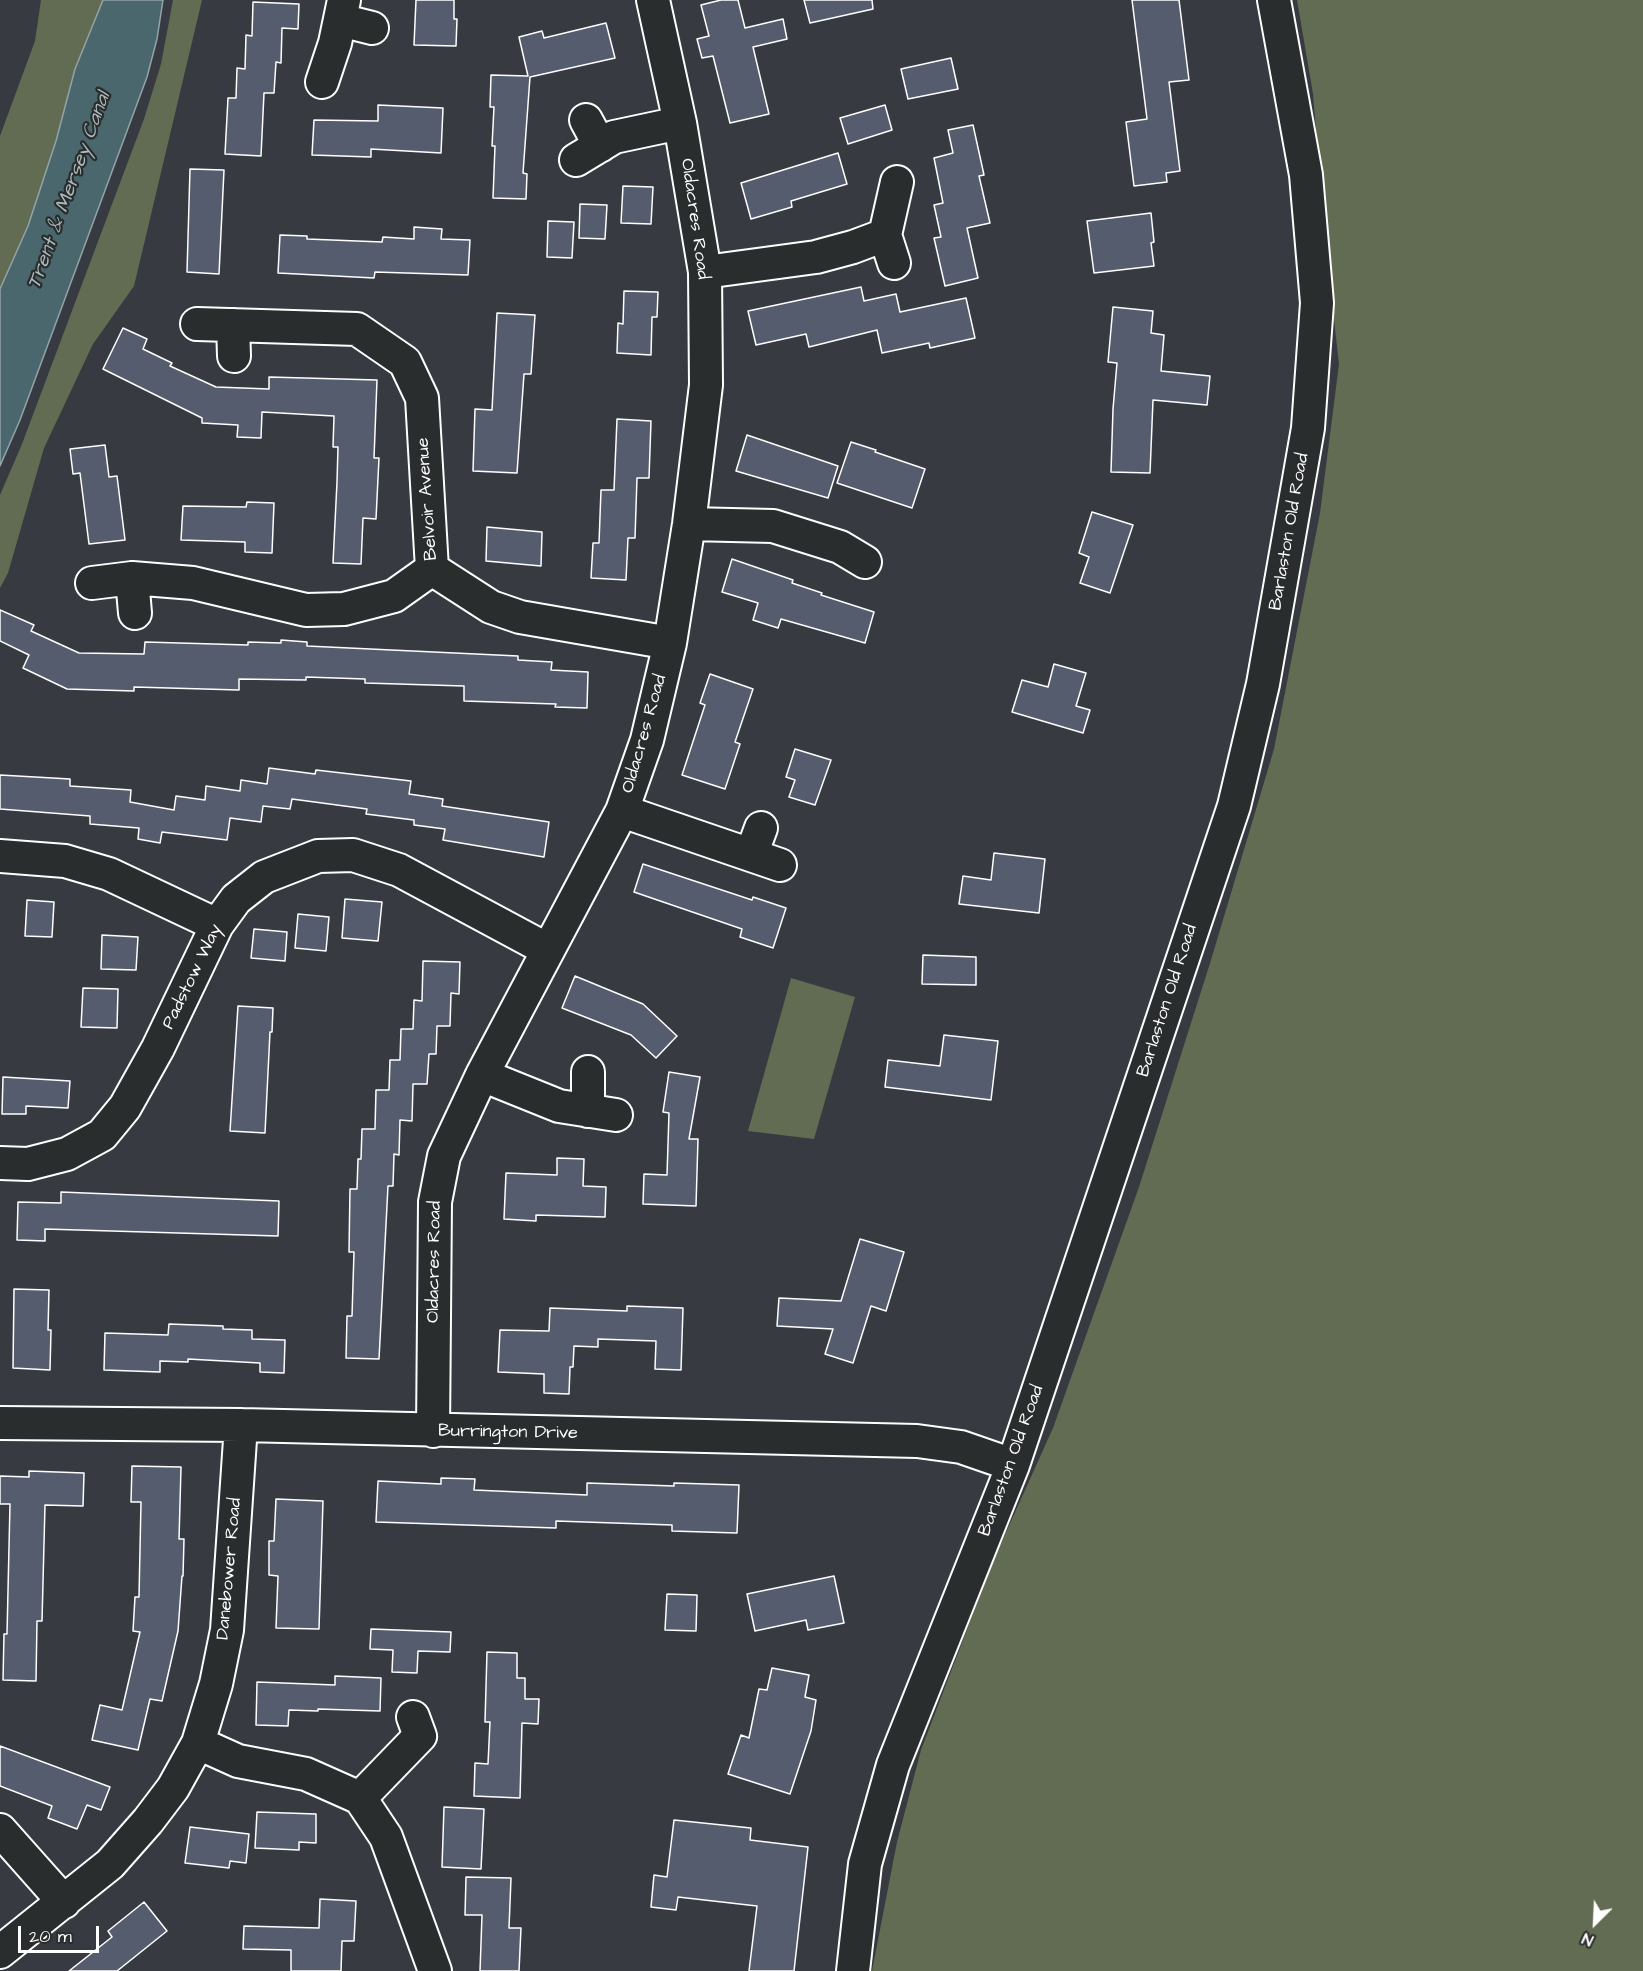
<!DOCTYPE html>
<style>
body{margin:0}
#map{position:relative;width:1643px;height:1971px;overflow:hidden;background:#373b41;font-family:"Architects Daughter",sans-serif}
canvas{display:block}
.north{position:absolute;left:1565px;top:1893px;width:60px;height:60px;-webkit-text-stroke:4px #2a2d2e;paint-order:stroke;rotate:204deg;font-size:16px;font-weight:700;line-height:24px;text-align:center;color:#fff}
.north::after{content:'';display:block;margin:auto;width:21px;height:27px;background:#fff;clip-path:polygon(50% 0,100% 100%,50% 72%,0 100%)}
.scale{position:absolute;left:18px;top:1926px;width:81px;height:27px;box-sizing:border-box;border:3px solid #fff;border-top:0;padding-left:8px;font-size:18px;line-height:21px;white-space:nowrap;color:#fff;-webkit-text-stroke:4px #2a2d2e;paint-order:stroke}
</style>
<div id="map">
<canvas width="1643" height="1971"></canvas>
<div class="north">N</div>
<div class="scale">20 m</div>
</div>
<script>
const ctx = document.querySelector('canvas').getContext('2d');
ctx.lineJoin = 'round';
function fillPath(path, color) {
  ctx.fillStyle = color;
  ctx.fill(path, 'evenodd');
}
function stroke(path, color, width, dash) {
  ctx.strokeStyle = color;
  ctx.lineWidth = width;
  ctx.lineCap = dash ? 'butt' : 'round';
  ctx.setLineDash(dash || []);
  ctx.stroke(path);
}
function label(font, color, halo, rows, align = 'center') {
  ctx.font = font + ' "Architects Daughter",sans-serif';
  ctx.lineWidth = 4.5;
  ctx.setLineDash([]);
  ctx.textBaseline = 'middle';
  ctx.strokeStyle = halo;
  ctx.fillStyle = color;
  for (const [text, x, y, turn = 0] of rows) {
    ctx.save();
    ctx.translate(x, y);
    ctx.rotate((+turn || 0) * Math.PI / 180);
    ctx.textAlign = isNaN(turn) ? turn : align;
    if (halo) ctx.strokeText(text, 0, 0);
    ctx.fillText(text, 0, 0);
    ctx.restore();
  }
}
const green = new Path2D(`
 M41,0H103L75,69L56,141L28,226L0,289V136L35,41Z
 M173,0H202L134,286L93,344L44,448L8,573L0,588V495L22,444L144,119L161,64Z
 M1297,0H1643V1971H872L897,1842L921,1750L994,1559L1053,1428L1139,1187L1211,960L1274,749L1320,513L1339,364L1326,248L1313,94Z
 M791,978L855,997L814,1139L748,1131Z`);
const water = new Path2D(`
 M103,0H163L157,39L147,77L20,420L0,466V289L28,226L56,141L75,69Z`);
const building = new Path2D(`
 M416,0H454V19H457L456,46L414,45Z
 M721,0H738L745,28L783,19L787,39L753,47L769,114L730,123L713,56L702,58L697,39L709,36L701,5Z
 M804,0H872L873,9L810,23Z
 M1132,0H1179L1189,80L1169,82L1180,171L1166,173L1167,182L1134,186L1126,122L1147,119Z
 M253,2L299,4L298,29L282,28L281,63L276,62L274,93H264L261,156L225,154L228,98H236L237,68L245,69L246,35L252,36Z
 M606,23L615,58L530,77L523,173L527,174L526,199L493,198L495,146H492L494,107H490L491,75L528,76L519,37L542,31L544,38Z
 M951,58L958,89L908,99L901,69Z
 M378,105L443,108L441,153L371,149V157L312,155L314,120L378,121Z
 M885,105L892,130L848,144L840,118Z
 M973,125L984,175L979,176L990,223L967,228L978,278L945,286L934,238L941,237L934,205L943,203L934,158L953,153L948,130Z
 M838,153L847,184L791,201L792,207L751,219L741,183Z
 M190,169L224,170L219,274L187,272Z
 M623,186L653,187L651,224L621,223Z
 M580,204L607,205L605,239L579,238Z
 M1151,213L1154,242L1151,243L1154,266L1094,273L1087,221Z
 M548,221L574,222L572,258L547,257Z
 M414,227L442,229L441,239L470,240L468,275L375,272L374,278L278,273L280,235L307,236V239L382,242L383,237L414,239Z
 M861,287L864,301L896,294L900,312L966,298L975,338L930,348L929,343L882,353L877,330L809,347L806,334L756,345L748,311Z
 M624,291L658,292L657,317H652L651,355L617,353L618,323L623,324Z
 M1113,307L1153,311L1151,333L1164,335L1161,371L1210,376L1207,405L1153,400L1150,473L1111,472L1113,409L1117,363L1108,362Z
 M497,313L535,315L531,374H524L517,473L473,471L475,409L492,410Z
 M123,328L147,339L143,349L172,363L170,366L216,387L269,389V377L377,380L374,458H379L376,519L363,518L361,564L333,563L337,482L338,447H333L334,416L262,412L261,438L237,437L238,425L202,423V418L103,369Z
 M617,419L651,421L649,478H637L635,538H628L626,580L591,578L593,543H599L601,490H614Z
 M747,435L838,466L828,498L736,471Z
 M851,442L876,450L875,452L925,469L912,508L837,483Z
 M105,445L109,477L117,476L125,540L89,544L80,473L73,474L70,449Z
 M247,502L274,503L272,553L245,552V542L181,540L183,506L246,507Z
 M1092,512L1133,525L1110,593L1080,583L1089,557L1079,553Z
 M487,527L542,532L541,566L486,561Z
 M732,559L793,580L792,583L822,593L821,595L874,612L865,643L781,619L778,628L753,620L758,603L722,592Z
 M0,610L34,625L31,631L79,653L144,654L145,642L248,645V642L281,643V640L307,642V646L518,656V660L552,662L551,670L588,672L587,708L555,707L556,704L464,701V686L365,683V679L306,677V680L239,679V690L134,687V691L67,689L23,668L29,655L0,641Z
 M1054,664L1086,673L1076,706L1090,710L1083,733L1012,712L1022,680L1048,687Z
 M710,674L753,689L735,742L740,744L725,789L682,775L705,705L700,703Z
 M795,749L831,760L815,805L789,797L795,780L786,777Z
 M269,768L315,774L316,770L411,781L409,794L443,799L442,806L549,822L544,857L443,840L445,829L414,825V820L366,814L367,809L292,799L290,809L263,806L261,822L230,818L227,840L162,832L160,843L138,839L139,828L90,824V816L0,809V775L70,779V786L131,790L130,802L174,810L176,796L205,800L206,786L240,791L241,780L267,784Z
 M994,853L1045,859L1039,913L959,904L963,876L991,880Z
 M643,864L752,900L753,897L786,908L773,948L740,937L742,929L634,892Z
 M345,899L382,902L378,941L342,938Z
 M27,900L54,902L52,937L25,936Z
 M298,914L329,917L326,951L295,948Z
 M254,929L287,932L285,961L251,958Z
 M102,935L138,937L136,970L101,969Z
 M923,955L976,957V985L922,984Z
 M423,961L460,962L459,994L451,993L450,1026H437L436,1054H429L427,1084H413L412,1121L400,1120L399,1155L394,1154L393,1186H388L379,1359L346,1358L347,1316H352L354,1252H349L350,1189H357L358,1159H361L362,1129H375L376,1090H389L390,1060H400L401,1029H413L414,1000L422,1001Z
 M575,976L643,1004L677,1036L656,1058L631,1035L562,1008Z
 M83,988L118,989L117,1028L81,1027Z
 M238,1006L273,1008L272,1032H270L265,1133L230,1131Z
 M944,1035L998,1041L991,1100L885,1087L888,1060L940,1066Z
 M669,1072L700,1077L689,1139H698L696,1206L643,1204L644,1174L667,1175L669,1113L663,1112Z
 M3,1077L70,1081L68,1108L26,1106V1114H2Z
 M557,1158L584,1159L583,1186L606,1187L605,1217L536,1215V1221L504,1219L506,1173L557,1175Z
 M61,1192L279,1201L278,1236L45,1229V1241L17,1240L18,1202L61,1203Z
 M860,1239L904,1252L886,1311L871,1306L853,1363L825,1354L833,1329L777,1326L779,1298L841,1301Z
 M14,1289L49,1290L48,1330H51L50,1370L13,1368Z
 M627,1306L683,1308L681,1370L655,1369L656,1341L598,1339V1347L574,1346L573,1367H570L569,1394L544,1393V1374L498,1372L500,1330L549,1331L550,1308L627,1311Z
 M169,1324L223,1326V1329L252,1330V1339L285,1340L284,1373L260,1372V1363L188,1359V1362L160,1361V1372L104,1370L105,1333L168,1335Z
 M132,1466L181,1467L179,1539H184L183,1576H182L178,1631L162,1701L150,1699L138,1750L92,1740L100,1705L122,1710L140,1632L133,1631L135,1597H139L141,1502H131Z
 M29,1471L84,1473L83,1506L45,1505L42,1621H37L36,1681L3,1680L4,1634H7L10,1504H0V1476L29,1477Z
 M441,1478L475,1479L474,1490L587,1495V1483L674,1486V1483L739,1485L737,1533L672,1531V1525L556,1521V1528L376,1522L378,1481L441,1484Z
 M276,1499L323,1501L319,1629L276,1628L278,1576L269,1575V1541H274Z
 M834,1576L844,1623L808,1630L806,1620L755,1631L747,1594Z
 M667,1594L697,1595L696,1631L665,1630Z
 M371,1629L451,1632L450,1652L418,1651L417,1673L392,1672L393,1650L370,1649Z
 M487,1652L517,1653V1678H525V1699H539L538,1724L522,1723L520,1798L474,1796L475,1763L488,1764L490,1722H485Z
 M772,1668L809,1675L805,1697L816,1700L811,1731L790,1794L728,1774L741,1735L749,1738L759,1689L767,1690Z
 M335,1676L381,1678L380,1711L318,1709V1711L289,1710L288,1726L256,1725L257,1682L335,1685Z
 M0,1746L110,1787L101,1810L87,1805L77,1829L48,1818L52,1806L0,1786Z
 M444,1807L484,1809L481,1869L442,1867Z
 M257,1812L316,1814V1843L299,1842V1850L255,1848Z
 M674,1820L751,1828L750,1840L808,1847L794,1971H749L757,1906L678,1897L676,1910L651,1907L654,1875L667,1877Z
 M190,1827L249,1834L246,1863L230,1861L229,1868L185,1863Z
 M466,1877L511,1878L509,1928H521L519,1971H480L482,1915H465Z
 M320,1899L356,1901L354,1941H342L341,1971H291V1950L243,1949L244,1926L319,1928Z
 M144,1902L167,1931L117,1971H69L112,1937L108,1931Z`);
const minor = new Path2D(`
 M340,20L372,28
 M322,82L335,43L344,0
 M586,120L600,146
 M576,160L614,137L680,123
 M885,235L894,263
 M705,272L816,257L853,247L885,235L897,182
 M197,324L357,329L405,362L422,398L432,569L491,607L520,617L670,643
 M233,325L234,356
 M689,524L773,526L840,547L865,562
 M132,578L135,613
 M92,583L132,578L193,583L306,610L344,609L394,596L432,569
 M622,811L780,865
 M751,855L761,828
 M0,856L65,861L109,874L217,925
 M482,1075L559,1106L616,1115
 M588,1111V1072
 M0,1163L28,1164L67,1154L102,1135L125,1107L158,1048L217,925L236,899L264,877L318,856L353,855L399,870L548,950
 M0,1423L241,1425L917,1441L961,1447L1013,1465
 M433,1431L435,1202L444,1156L482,1075L622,811L647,740L670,643L689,524L706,385L705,272L680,123L653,0
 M198,1743L238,1761L306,1774L360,1798L386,1837L435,1971
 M360,1798L420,1736L413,1717
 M0,1830L64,1902
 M0,1952L110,1864L148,1821L173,1788L198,1743L216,1684L227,1630L241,1425
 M853,1971L865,1864L893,1765L1013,1465L1234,806L1263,684L1308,428L1317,303L1306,175L1274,0`);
const streetNames = [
 ["Oldacres Road",694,219,82],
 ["Belvoir Avenue",428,499,-94],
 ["Barlaston Old Road",1290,532,-80],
 ["Oldacres Road",645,734,-74],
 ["Padstow Way",193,977,-64],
 ["Barlaston Old Road",1168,1001,-72],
 ["Oldacres Road",435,1262,-89],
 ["Burrington Drive",508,1433,1],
 ["Barlaston Old Road",1012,1461,-70],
 ["Danebower Road",230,1569,-85]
];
const waterNames = [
 ["Trent & Mersey Canal",70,191,-70]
];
fillPath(green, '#626c52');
fillPath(water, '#4b676e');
stroke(water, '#93a4a8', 1.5);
fillPath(building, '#545c6d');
stroke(building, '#fff', 1.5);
stroke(minor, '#fff', 36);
stroke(minor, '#2a2d2e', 32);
label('18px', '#fff', '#2a2d2e', streetNames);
label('italic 20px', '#aebbbe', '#2a2d2e', waterNames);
</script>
